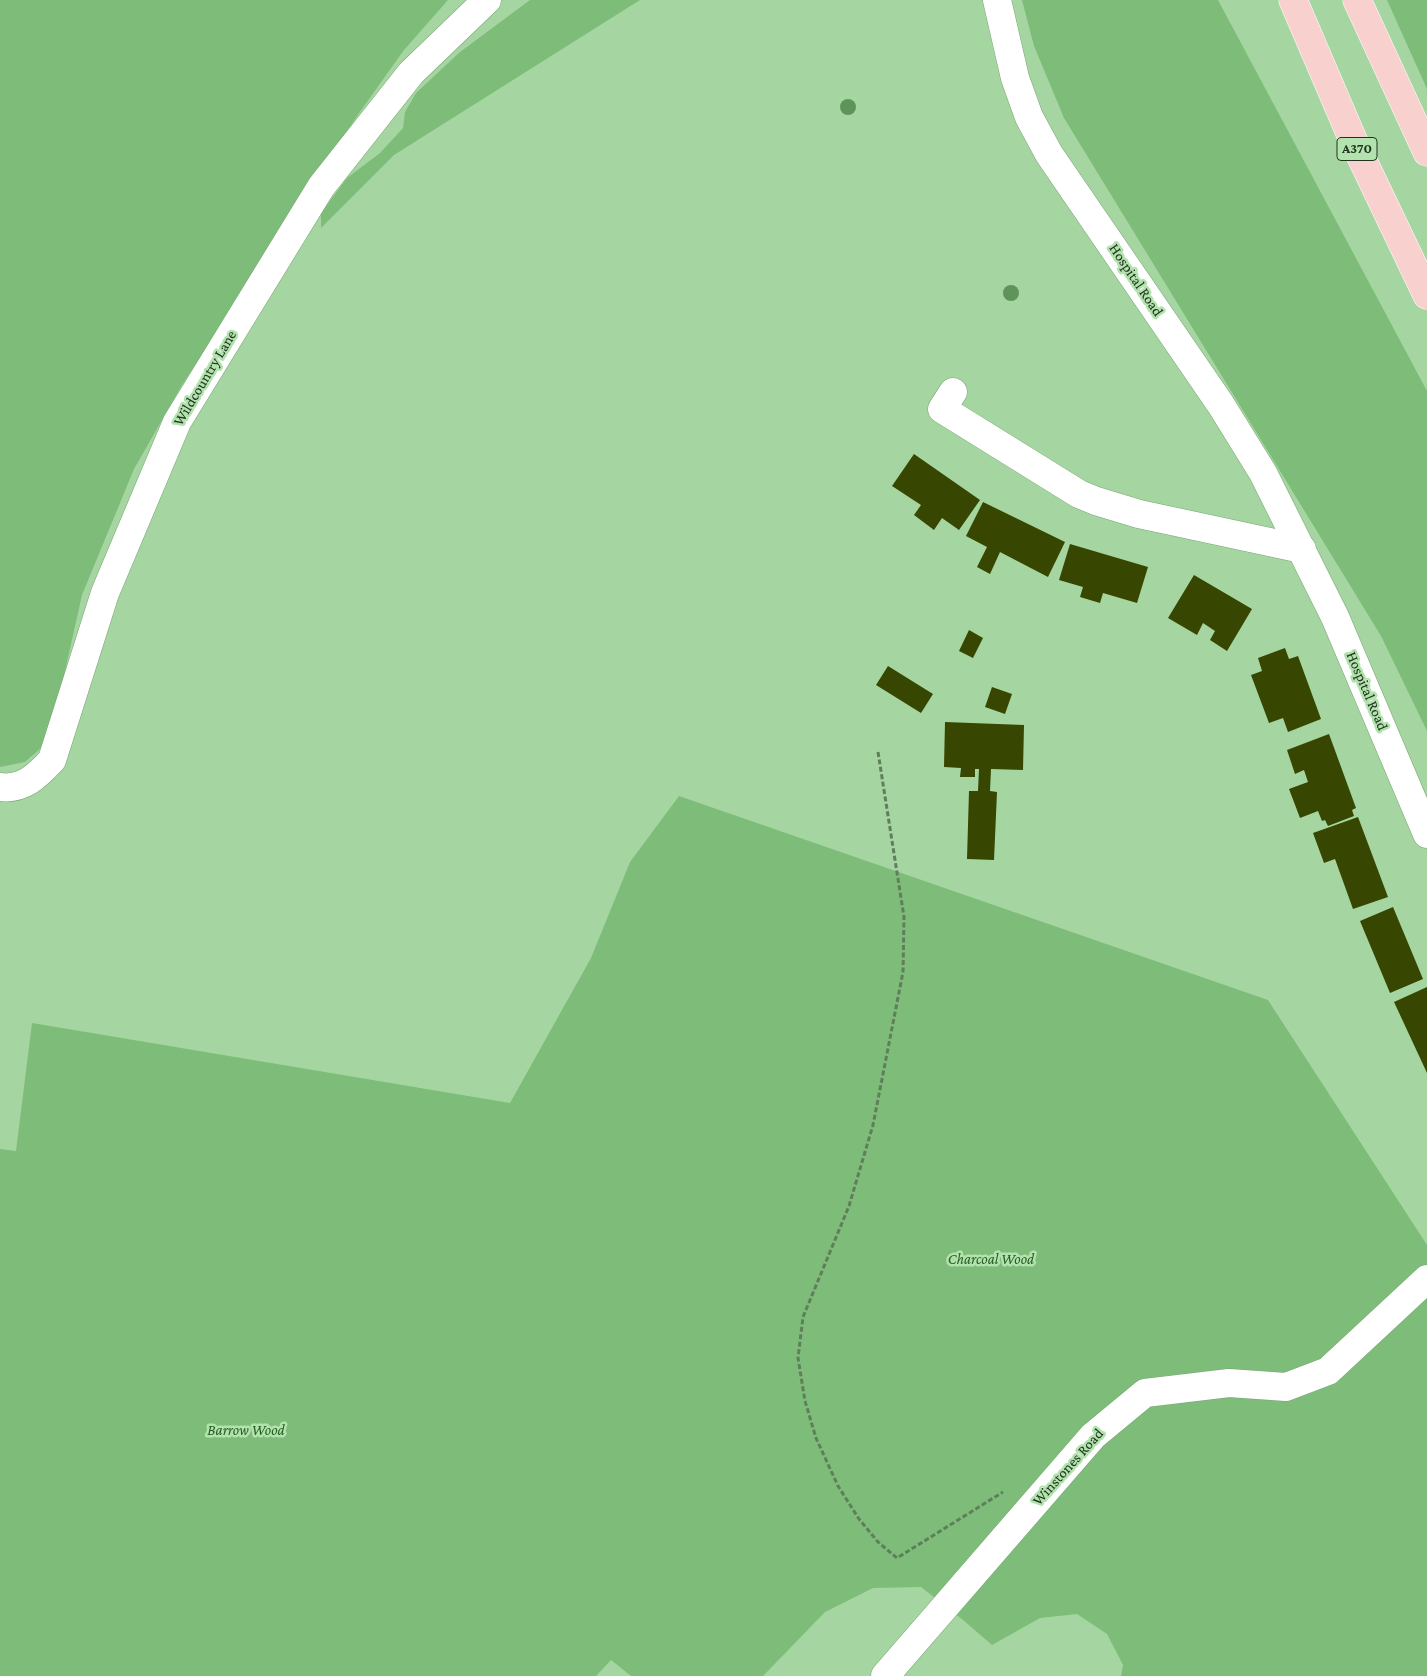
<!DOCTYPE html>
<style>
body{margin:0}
canvas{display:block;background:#a5d5a0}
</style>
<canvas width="1427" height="1676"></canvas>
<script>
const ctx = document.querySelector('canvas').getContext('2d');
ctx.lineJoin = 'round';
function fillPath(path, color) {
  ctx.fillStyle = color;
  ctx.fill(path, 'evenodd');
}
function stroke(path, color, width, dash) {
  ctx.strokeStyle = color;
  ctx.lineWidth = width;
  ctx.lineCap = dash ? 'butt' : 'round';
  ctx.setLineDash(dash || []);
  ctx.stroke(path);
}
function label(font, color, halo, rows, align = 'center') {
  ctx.font = font + ' "Crimson Pro",serif';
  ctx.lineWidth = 5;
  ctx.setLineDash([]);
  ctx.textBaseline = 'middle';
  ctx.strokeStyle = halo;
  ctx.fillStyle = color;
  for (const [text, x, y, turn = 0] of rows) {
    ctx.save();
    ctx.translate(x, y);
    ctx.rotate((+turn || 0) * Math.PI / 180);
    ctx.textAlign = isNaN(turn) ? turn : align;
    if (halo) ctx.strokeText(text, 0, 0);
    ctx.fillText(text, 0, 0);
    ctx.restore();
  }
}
const green = new Path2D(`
 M0,0H448L404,50L357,116L182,385L134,469L82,595L58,702L40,749L25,762L0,767Z
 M530,0H640L394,155L321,228V213L347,178L380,153L403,128L405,112L416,93L460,52Z
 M1022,0H1218L1427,391V731L1381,636L1064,118L1034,46Z
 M1387,0H1427V89Z
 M679,796L1268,1000L1427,1245V1676H1121L1123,1665L1107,1634L1077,1614L1040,1618L992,1645L963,1620L921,1587L873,1588L825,1612L763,1676H631L611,1660L596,1676H0V1149L16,1151L32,1023L510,1103L591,958L630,862Z`);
const building = new Path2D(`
 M914,454L980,500L959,530L942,518L934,530L914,515L921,505L892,486Z
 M983,502L1065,542L1048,577L1000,552L990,574L977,567L987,547L966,536Z
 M1070,544L1148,567L1137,603L1103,593L1100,603L1080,597L1083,587L1059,580Z
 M1194,575L1252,609L1227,651L1210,640L1215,631L1203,623L1197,635L1168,618Z
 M969,630L983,638L973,658L959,651Z
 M1285,648L1289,659L1298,656L1321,719L1288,732L1283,718L1269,723L1251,675L1262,671L1258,658Z
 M888,666L933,694L921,713L876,685Z
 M992,687L1012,694L1005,714L985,707Z
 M945,722L1024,725L1023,770L991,769L990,791L997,792L994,860L967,859L969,791H978L979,769H975V777H960L961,768L944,767Z
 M1329,734L1356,808L1352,810L1354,816L1328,826L1325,820L1322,821L1318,811L1300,818L1289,789L1308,782L1304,770L1295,774L1287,750Z
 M1358,817L1388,897L1353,909L1335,859L1324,863L1313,833Z
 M1393,907L1423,979L1390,993L1360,921Z
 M1427,987V1073L1394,1002Z`);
const path = new Path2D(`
 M878,752L904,917L903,972L873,1125L849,1206L803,1317L798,1358L805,1401L816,1438L838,1486L859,1519L878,1542L897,1558L1003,1492`);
const minor = new Path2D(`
 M997,0L1015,78L1029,117L1049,154L1221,405L1263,473L1335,617L1427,834
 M953,392L942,409L1079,494L1096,501L1139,514L1302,549
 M0,787C23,790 37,776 52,760L105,593L177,422L321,187L411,73L487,0
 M885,1676L1093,1436L1145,1393L1229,1383L1286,1387L1328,1371L1427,1279`);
const primary = new Path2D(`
 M1293,0L1353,140L1427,295
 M1357,0L1427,152`);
const trees = [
 [848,107],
 [1011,293]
];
const shields = [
 [1357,149,40]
];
const shieldNames = [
 ["A370",1357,149]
];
const streetNames = [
 ["Hospital Road",1136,280,56],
 ["Wildcountry Lane",205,378,-59],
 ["Hospital Road",1367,691,67],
 ["Winstones Road",1068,1467,-48]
];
const parkNames = [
 ["Charcoal Wood",991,1259],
 ["Barrow Wood",246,1430]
];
fillPath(green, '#7ebd79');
fillPath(building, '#374600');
stroke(minor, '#78a674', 29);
stroke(primary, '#fff', 29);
stroke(path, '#5f7f5b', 3, [5, 2.5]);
stroke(minor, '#fff', 28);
stroke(primary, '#f8d1ce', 28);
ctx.fillStyle = '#5e935a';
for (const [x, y] of trees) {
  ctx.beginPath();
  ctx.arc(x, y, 8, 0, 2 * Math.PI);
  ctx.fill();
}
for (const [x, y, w] of shields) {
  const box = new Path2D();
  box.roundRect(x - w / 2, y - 11.5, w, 23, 4);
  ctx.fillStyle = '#b2e2ad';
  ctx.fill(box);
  stroke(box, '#20331e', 1);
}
label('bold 14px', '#20331e', null, shieldNames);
label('15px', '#20331e', '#b2e2ad', streetNames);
label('italic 15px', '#235d20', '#b2e2ad', parkNames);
</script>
